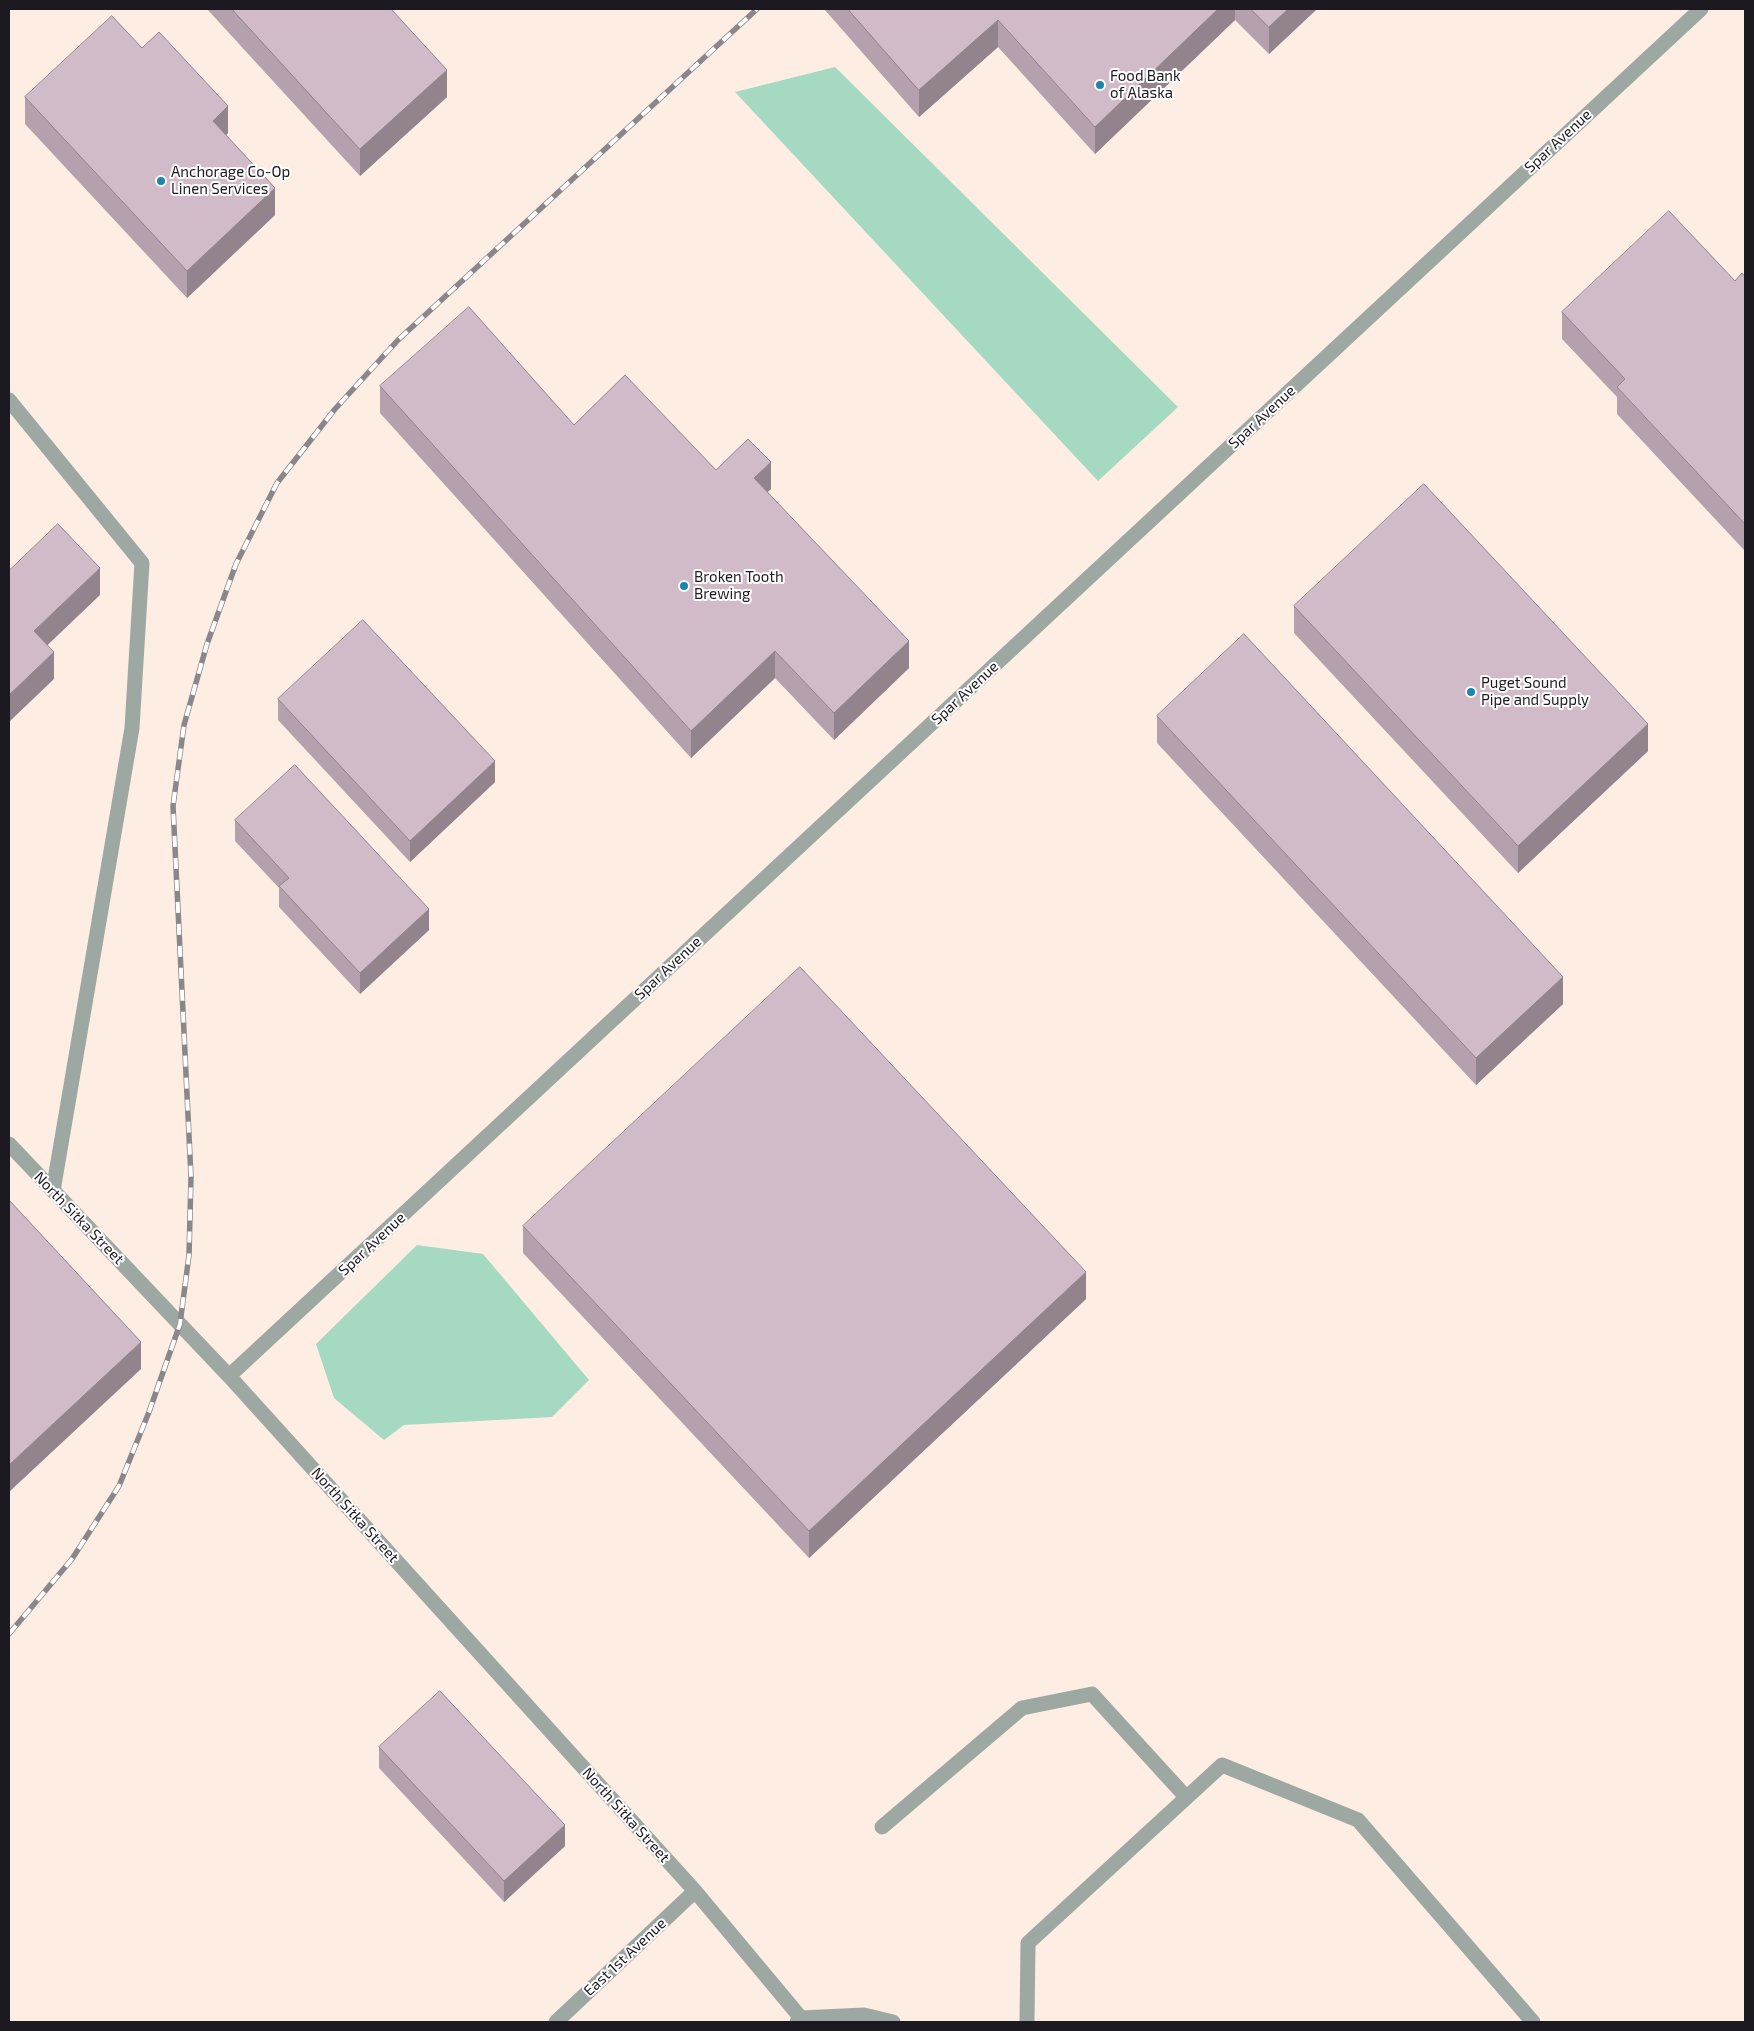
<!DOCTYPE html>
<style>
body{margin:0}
#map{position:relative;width:1754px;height:2031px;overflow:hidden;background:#fcfafe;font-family:"Exo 2",sans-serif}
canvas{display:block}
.frame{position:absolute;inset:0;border:10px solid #1d1921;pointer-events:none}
</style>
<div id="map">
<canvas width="1754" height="2031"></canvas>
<div class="frame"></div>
</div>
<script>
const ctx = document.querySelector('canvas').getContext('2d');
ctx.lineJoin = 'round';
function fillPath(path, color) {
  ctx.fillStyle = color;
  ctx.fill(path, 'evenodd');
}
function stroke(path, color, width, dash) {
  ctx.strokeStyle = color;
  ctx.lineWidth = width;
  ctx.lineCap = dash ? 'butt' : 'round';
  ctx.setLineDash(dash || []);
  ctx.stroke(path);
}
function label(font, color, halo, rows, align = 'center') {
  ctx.font = font + ' "Exo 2",sans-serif';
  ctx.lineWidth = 4;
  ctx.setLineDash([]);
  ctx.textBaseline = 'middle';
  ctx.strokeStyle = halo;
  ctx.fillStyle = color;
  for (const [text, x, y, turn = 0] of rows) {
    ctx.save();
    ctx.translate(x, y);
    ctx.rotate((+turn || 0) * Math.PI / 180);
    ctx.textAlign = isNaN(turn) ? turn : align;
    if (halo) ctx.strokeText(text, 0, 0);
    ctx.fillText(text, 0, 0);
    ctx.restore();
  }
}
const industrial = new Path2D(`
 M9,9H1745V2022H9Z`);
const forest = new Path2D(`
 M835,67L1178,407L1098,481L735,92Z
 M417,1245L483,1254L589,1380L552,1417L404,1425L384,1440L334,1398L316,1344Z`);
const minor = new Path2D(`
 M9,400L142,563L132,728L53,1191
 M9,1144L229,1376L695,1891L801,2018L797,2022
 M229,1376L1701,9
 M882,1827L1022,1708L1092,1694L1186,1797
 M556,2022L695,1891
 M802,2022L801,2018L864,2015L893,2022
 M1027,2022L1028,1943L1222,1765L1358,1820L1533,2022`);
const rail = new Path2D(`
 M9,1634L72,1559L119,1486L149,1412L180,1324L189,1255L191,1177L173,806L184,725L207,644L236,564L277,483L335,409L398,340L757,9`);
const wall = new Path2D(`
 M207,9H391L447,97L360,176Z
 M824,9H1317L1269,54L1235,20L1095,154L998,47L919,117Z
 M142,48L228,133L226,135L275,215L187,298L25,124V97Z
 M1745,277V551L1617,414V397L1562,339V312L1735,281Z
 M380,386L574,425L771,489L767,492L909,668L834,740L775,678L691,758L380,413Z
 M1294,606L1648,751L1518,873L1294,633Z
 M278,699L495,782L410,862L278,720Z
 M1157,716L1563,1004L1476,1085L1157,743Z
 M235,820L429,930L360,994L279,907V888L235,841Z
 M523,1226L1086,1299L809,1558L523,1253Z
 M379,1747L565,1846L504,1902L379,1768Z`);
const shadedWall = new Path2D(`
 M1218,9H1235V20L1095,154V127Z
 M1288,9H1317L1269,54V27Z
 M998,20V47L919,117V90Z
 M447,70V97L360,176V149Z
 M228,106V133L213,148V121Z
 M275,188V215L187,298V271Z
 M771,462V489L754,505V478Z
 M100,568V595L34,658V631Z
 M909,641V668L834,740V713Z
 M775,651V678L691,758V731Z
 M54,652V679L9,722V695Z
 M1648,724V751L1518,873V846Z
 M495,761V782L410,862V841Z
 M429,909V930L360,994V973Z
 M1563,977V1004L1476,1085V1058Z
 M1086,1272V1299L809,1558V1531Z
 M141,1342V1369L9,1492V1465Z
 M565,1825V1846L504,1902V1881Z`);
const building = new Path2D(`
 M232,9H391L447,70L360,149Z
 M848,9H1218L1095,127L998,20L919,90Z
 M1251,9H1288L1269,27Z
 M112,16L142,48L159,32L228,106L213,121L275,188L187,271L25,97Z
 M1669,211L1735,281L1742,273L1745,277V524L1617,387L1625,379L1562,312Z
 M469,307L574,425L625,375L716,470L748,439L771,462L754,478L909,641L834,713L775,651L691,731L380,386Z
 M1424,484L1648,724L1518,846L1294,606Z
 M58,524L100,568L34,631L54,652L9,695V571Z
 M363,620L495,761L410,841L278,699Z
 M1244,634L1563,977L1476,1058L1157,716Z
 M295,765L429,909L360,973L279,886L289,878L235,820Z
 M800,967L1086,1272L809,1531L523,1226Z
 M9,1200L141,1342L9,1465Z
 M440,1691L565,1825L504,1881L379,1747Z`);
const markers = [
 [1100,85,5,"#1a86ae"],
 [161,181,5,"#1a86ae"],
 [684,586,5,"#1a86ae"],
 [1471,692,5,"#1a86ae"]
];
const poiNames = [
 ["Food Bank",1110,76],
 ["of Alaska",1110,93],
 ["Anchorage Co-Op",171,172],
 ["Linen Services",171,189],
 ["Broken Tooth",694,577],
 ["Brewing",694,594],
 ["Puget Sound",1481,683],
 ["Pipe and Supply",1481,700]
];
const streetNames = [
 ["Spar Avenue",1558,141,-43],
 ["Spar Avenue",1262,417,-43],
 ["Spar Avenue",965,693,-43],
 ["Spar Avenue",668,968,-43],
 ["North Sitka Street",79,1218,46],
 ["Spar Avenue",372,1244,-43],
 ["North Sitka Street",355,1515,48],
 ["North Sitka Street",626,1815,48],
 ["East 1st Avenue",625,1957,-43]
];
fillPath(industrial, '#feede2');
fillPath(forest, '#a5d9c1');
stroke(minor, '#9ea8a3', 15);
stroke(rail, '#89868c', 5.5);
stroke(rail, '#fff', 4, [11]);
fillPath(wall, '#b4a1ad');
fillPath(shadedWall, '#92838d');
fillPath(building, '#d1bbc9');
stroke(building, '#92838d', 1);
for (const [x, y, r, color] of markers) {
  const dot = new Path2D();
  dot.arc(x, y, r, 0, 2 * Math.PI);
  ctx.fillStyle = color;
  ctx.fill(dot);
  stroke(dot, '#fff', 2);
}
label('15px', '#1d1921', '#fff', poiNames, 'left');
label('15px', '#1d1921', '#fff', streetNames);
</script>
